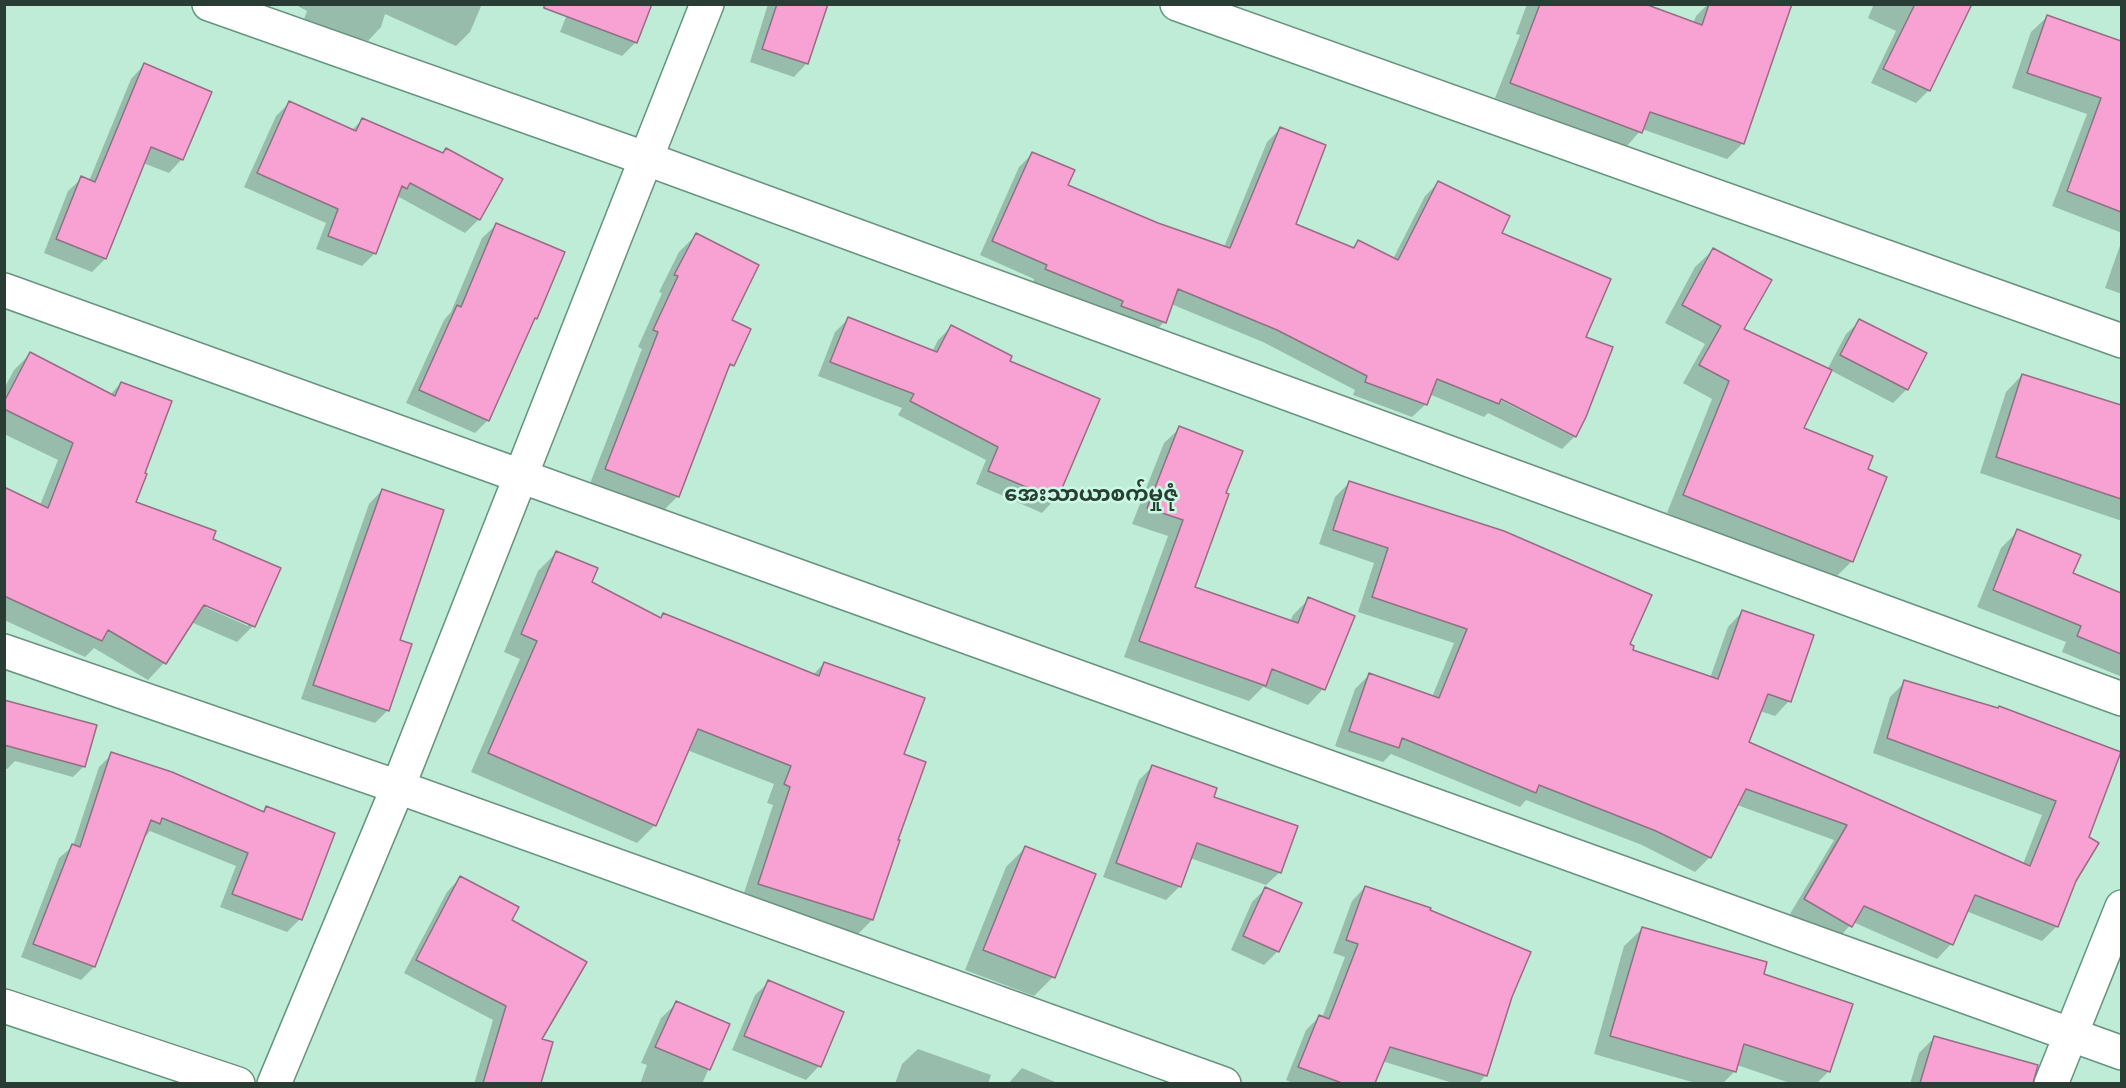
<!DOCTYPE html>
<meta charset="utf-8">
<style>
body{margin:0}
#map{position:relative;width:2126px;height:1088px;overflow:hidden;background:#beecd7;font-family:"Work Sans",sans-serif}
canvas{display:block}
.frame{position:absolute;inset:0;border:6px solid #2a3d34;pointer-events:none}
</style>
<div id="map">
<canvas width="2126" height="1088"></canvas>
<div class="frame"></div>
</div>
<script>
const ctx = document.querySelector('canvas').getContext('2d');
ctx.lineJoin = 'round';
function fillPath(path, color) {
  ctx.fillStyle = color;
  ctx.fill(path, 'evenodd');
}
function stroke(path, color, width, dash) {
  ctx.strokeStyle = color;
  ctx.lineWidth = width;
  ctx.lineCap = dash ? 'butt' : 'round';
  ctx.setLineDash(dash || []);
  ctx.stroke(path);
}
function label(font, color, halo, rows, align = 'center') {
  ctx.font = font + ' "Work Sans","Noto Sans Myanmar",sans-serif';
  ctx.lineWidth = 5;
  ctx.setLineDash([]);
  ctx.textBaseline = 'middle';
  ctx.strokeStyle = halo;
  ctx.fillStyle = color;
  for (const [text, x, y, turn = 0] of rows) {
    ctx.save();
    ctx.translate(x, y);
    ctx.rotate((+turn || 0) * Math.PI / 180);
    ctx.textAlign = isNaN(turn) ? turn : align;
    if (halo) ctx.strokeText(text, 0, 0);
    ctx.fillText(text, 0, 0);
    ctx.restore();
  }
}
const shadow = new Path2D(`
 M294,4H482L470,32L456,46L385,14L381,27L368,41L303,22L307,11Z
 M571,4L636,42L622,56L560,32Z
 M768,4H826L807,63L794,77L750,62Z
 M1527,4H1640L1693,24L1696,16L1708,4H1722L1783,26L1742,144L1727,159L1642,129L1626,147L1495,98L1520,35L1516,34Z
 M1874,4H1970L1929,90L1916,103L1871,83L1896,31L1868,18Z
 M2047,17L2122,42V233L2052,206L2087,114L2012,88L2031,32Z
 M144,65L182,159L169,173L143,163L105,259L92,272L44,253L68,191L82,178L89,181L131,79Z
 M289,103L352,130L362,120L501,180L479,219L465,233L397,196L375,253L362,266L316,249L326,223L244,187L276,116Z
 M1280,129L1294,225L1352,248L1358,242L1393,259L1425,196L1439,182L1500,234L1584,337L1575,436L1562,449L1488,413L1484,417L1429,394L1426,404L1412,417L1353,395L1355,390L1263,342L1171,304L1164,322L1151,336L1110,314L1033,282L1034,279L980,255L1019,167L1033,153L1066,186L1157,224L1224,247L1267,142ZM1495,395L1572,433V436L1494,397Z
 M496,225L536,318L531,323L488,420L475,433L406,403L444,320L451,312L482,238Z
 M696,235L730,321L732,365L725,372L678,496L661,513L589,486L642,349L638,347L662,293L659,292L679,252Z
 M2122,240V294L2105,288Z
 M1713,250L1742,330L1827,370L1846,334L1860,321L1925,354L1907,389L1893,403L1830,370L1802,429L1866,470L1852,561L1835,578L1667,513L1712,399L1683,383L1705,344L1665,323L1695,267Z
 M848,319L932,352L938,340L952,326L1007,361L1098,400L1055,499L1042,513L976,484L986,460L898,415L902,408L818,376L835,332Z
 M30,354L110,395L121,383L134,503L211,540L253,626L237,642L191,622L164,663L148,680L94,648L85,657L4,620V489L40,505L58,460L4,434V389L14,370ZM197,600L248,622V626L196,603Z
 M2022,375L2122,408V521L1980,473L2006,392Z
 M1180,428L1224,494L1193,588L1290,622L1293,615L1309,599L1323,689L1308,705L1263,687L1249,701L1124,657L1168,536L1132,524L1164,443Z
 M1350,482L1628,645L1631,651L1710,678L1728,627L1742,612L1812,636L1789,701L1775,716L1760,711L1747,743L2023,864L2042,815L1873,753L1890,697L1905,682L1997,710L2087,838L2075,880L2057,926L2042,941L1966,911L1951,944L1937,959L1853,922L1836,941L1790,914L1834,840L1737,805L1710,857L1695,872L1642,845L1526,800L1520,807L1391,754L1383,762L1335,746L1355,689L1369,675L1432,697L1454,643L1358,612L1374,563L1319,544L1335,497Z
 M382,490L398,641L388,710L375,723L301,699L369,504Z
 M2018,531L2071,573L2122,595V677L2062,652L2066,642L1977,607L2001,548Z
 M556,553L590,583L659,619L663,615L813,675L824,663L902,755L896,841H898L872,920L854,938L741,902L773,805L767,803L774,784L687,750L655,825L637,843L471,772L520,659L504,652L538,571Z
 M4,702L84,766L73,777L15,761L7,769H4Z
 M112,754L261,812L266,808L300,919L287,932L220,907L236,866L150,831L146,836L143,835L94,967L81,980L21,957L59,858L73,846L99,767Z
 M1152,767L1212,798L1280,872L1266,885L1190,858L1180,886L1166,900L1103,877L1139,780Z
 M1025,848L1053,977L1034,996L965,970L1006,867Z
 M460,878L510,921L540,1040L551,1043L539,1084H474L493,1020L404,973L447,892Z
 M1365,887L1511,996L1486,1075L1478,1084H1456L1382,1061L1373,1084H1295L1286,1080L1306,1030L1319,1017L1322,1018L1345,957L1333,953L1352,901Z
 M1265,889L1278,951L1264,965L1231,950L1252,902Z
 M1642,929L1762,975L1851,1005L1828,1072L1816,1084H1793L1737,1065L1735,1071L1722,1084H1699L1594,1054L1624,946Z
 M769,982L843,1012L819,1066L806,1080L732,1050L755,995Z
 M677,1003L728,1025L702,1084H640L647,1065L641,1063L661,1018Z
 M1934,1038L2007,1058L1999,1084H1910L1919,1053Z
 M918,1049L991,1075L988,1084H895L902,1064Z
 M1022,1068L1060,1084H1008Z`);
const building = new Path2D(`
 M544,4H652L637,43L544,8Z
 M777,4H828L808,64L762,49Z
 M1540,4H1645L1702,25L1709,4H1792L1744,144L1650,112L1642,133L1510,83Z
 M1915,4H1972L1930,91L1883,69Z
 M2047,15L2121,41V212L2067,191L2101,98L2027,73Z
 M144,63L212,92L183,160L151,147L106,259L56,239L81,176L95,182Z
 M289,101L356,131L362,118L443,153L446,148L503,179L480,220L410,183L407,189L402,186L376,254L328,236L338,209L257,173Z
 M1280,127L1326,145L1296,224L1354,248L1358,240L1398,260L1438,181L1510,216L1502,233L1611,279L1586,337L1613,347L1586,417L1576,437L1501,399L1499,404L1437,379L1427,405L1365,382L1367,376L1277,330L1178,289L1166,323L1121,306L1123,301L1045,269L1047,265L992,241L1032,152L1075,170L1068,185L1158,223L1230,248Z
 M496,223L565,252L537,319L535,318L489,421L419,390L457,305L461,307Z
 M696,233L759,265L732,320L751,329L734,366L730,364L679,497L605,469L658,332L653,330L678,276L674,275Z
 M1713,248L1772,280L1744,329L1832,370L1804,428L1873,456L1868,469L1887,477L1853,562L1683,495L1729,381L1699,365L1721,326L1682,305Z
 M848,317L937,352L951,325L1012,356L1010,361L1100,399L1057,500L988,471L998,447L910,401L914,394L830,362Z
 M1859,319L1927,353L1908,390L1840,355Z
 M30,352L115,396L121,382L172,401L145,473L147,474L136,502L216,531L213,539L281,568L255,627L204,605L166,664L108,630L102,641L4,596V487L48,508L73,443L4,409V402Z
 M2022,374L2121,405V499L1996,457Z
 M1179,426L1243,451L1226,493L1229,494L1195,587L1298,623L1308,597L1355,616L1325,690L1272,669L1266,686L1139,641L1183,520L1147,508Z
 M1349,481L1504,531L1652,595L1630,644L1634,646L1633,650L1718,679L1742,610L1814,635L1791,702L1768,694L1749,742L2030,866L2056,801L1887,738L1904,680L1998,708L1999,706L2121,752L2089,837L2099,843L2076,881L2058,927L1975,895L1953,945L1864,906L1852,927L1804,899L1847,825L1746,789L1711,858L1656,831L1539,785L1536,793L1402,738L1399,748L1349,731L1369,673L1439,698L1467,629L1372,597L1388,548L1333,530Z
 M382,489L444,510L400,640L412,644L389,711L313,685Z
 M2017,529L2081,555L2073,573L2121,593V654L2077,636L2081,626L1993,590Z
 M556,551L598,568L592,582L661,618L663,613L819,676L824,662L925,698L904,754L926,762L898,840H900L873,920L758,884L790,787L784,784L791,766L698,729L656,826L488,753L537,641L521,634Z
 M4,700L97,725L85,767L4,745Z
 M111,752L172,772L264,812L266,806L335,833L302,920L232,894L248,853L162,818L160,824L151,820L95,967L33,944L72,844L80,847Z
 M1152,765L1217,788L1214,797L1298,826L1281,873L1197,843L1181,887L1116,863Z
 M1025,846L1096,874L1055,978L983,950Z
 M460,876L519,907L512,920L587,962L542,1039L553,1042L541,1083H483L506,1006L416,960Z
 M1365,886L1431,908L1430,910L1531,952L1512,997L1487,1076L1390,1047L1375,1083H1342L1298,1067L1319,1015L1329,1019L1358,944L1346,940Z
 M1265,887L1302,903L1279,952L1243,936Z
 M1642,927L1767,962L1764,974L1853,1004L1830,1072L1744,1044L1736,1072L1610,1036Z
 M768,980L844,1012L821,1067L744,1036Z
 M676,1001L730,1024L710,1070L655,1047Z
 M1934,1036L2038,1065L2033,1083H1920Z`);
const minor = new Path2D(`
 M209,4L647,159L2122,699
 M1177,4L2122,341
 M4,290L2122,1053
 M4,651L398,787L1224,1084
 M4,1006L238,1084
 M274,1084L398,787L707,4
 M2051,1084L2122,907`);
const districtNames = [
 ["အေးသာယာစက်မှုဇုံ",1091,495]
];
fillPath(shadow, '#0003');
fillPath(building, '#f8a2d3');
stroke(building, '#946e83', 1.5);
stroke(minor, '#689380', 36);
stroke(minor, '#fff', 33);
label('bold 21px', '#2a3d34', '#cbfae4', districtNames);
</script>
